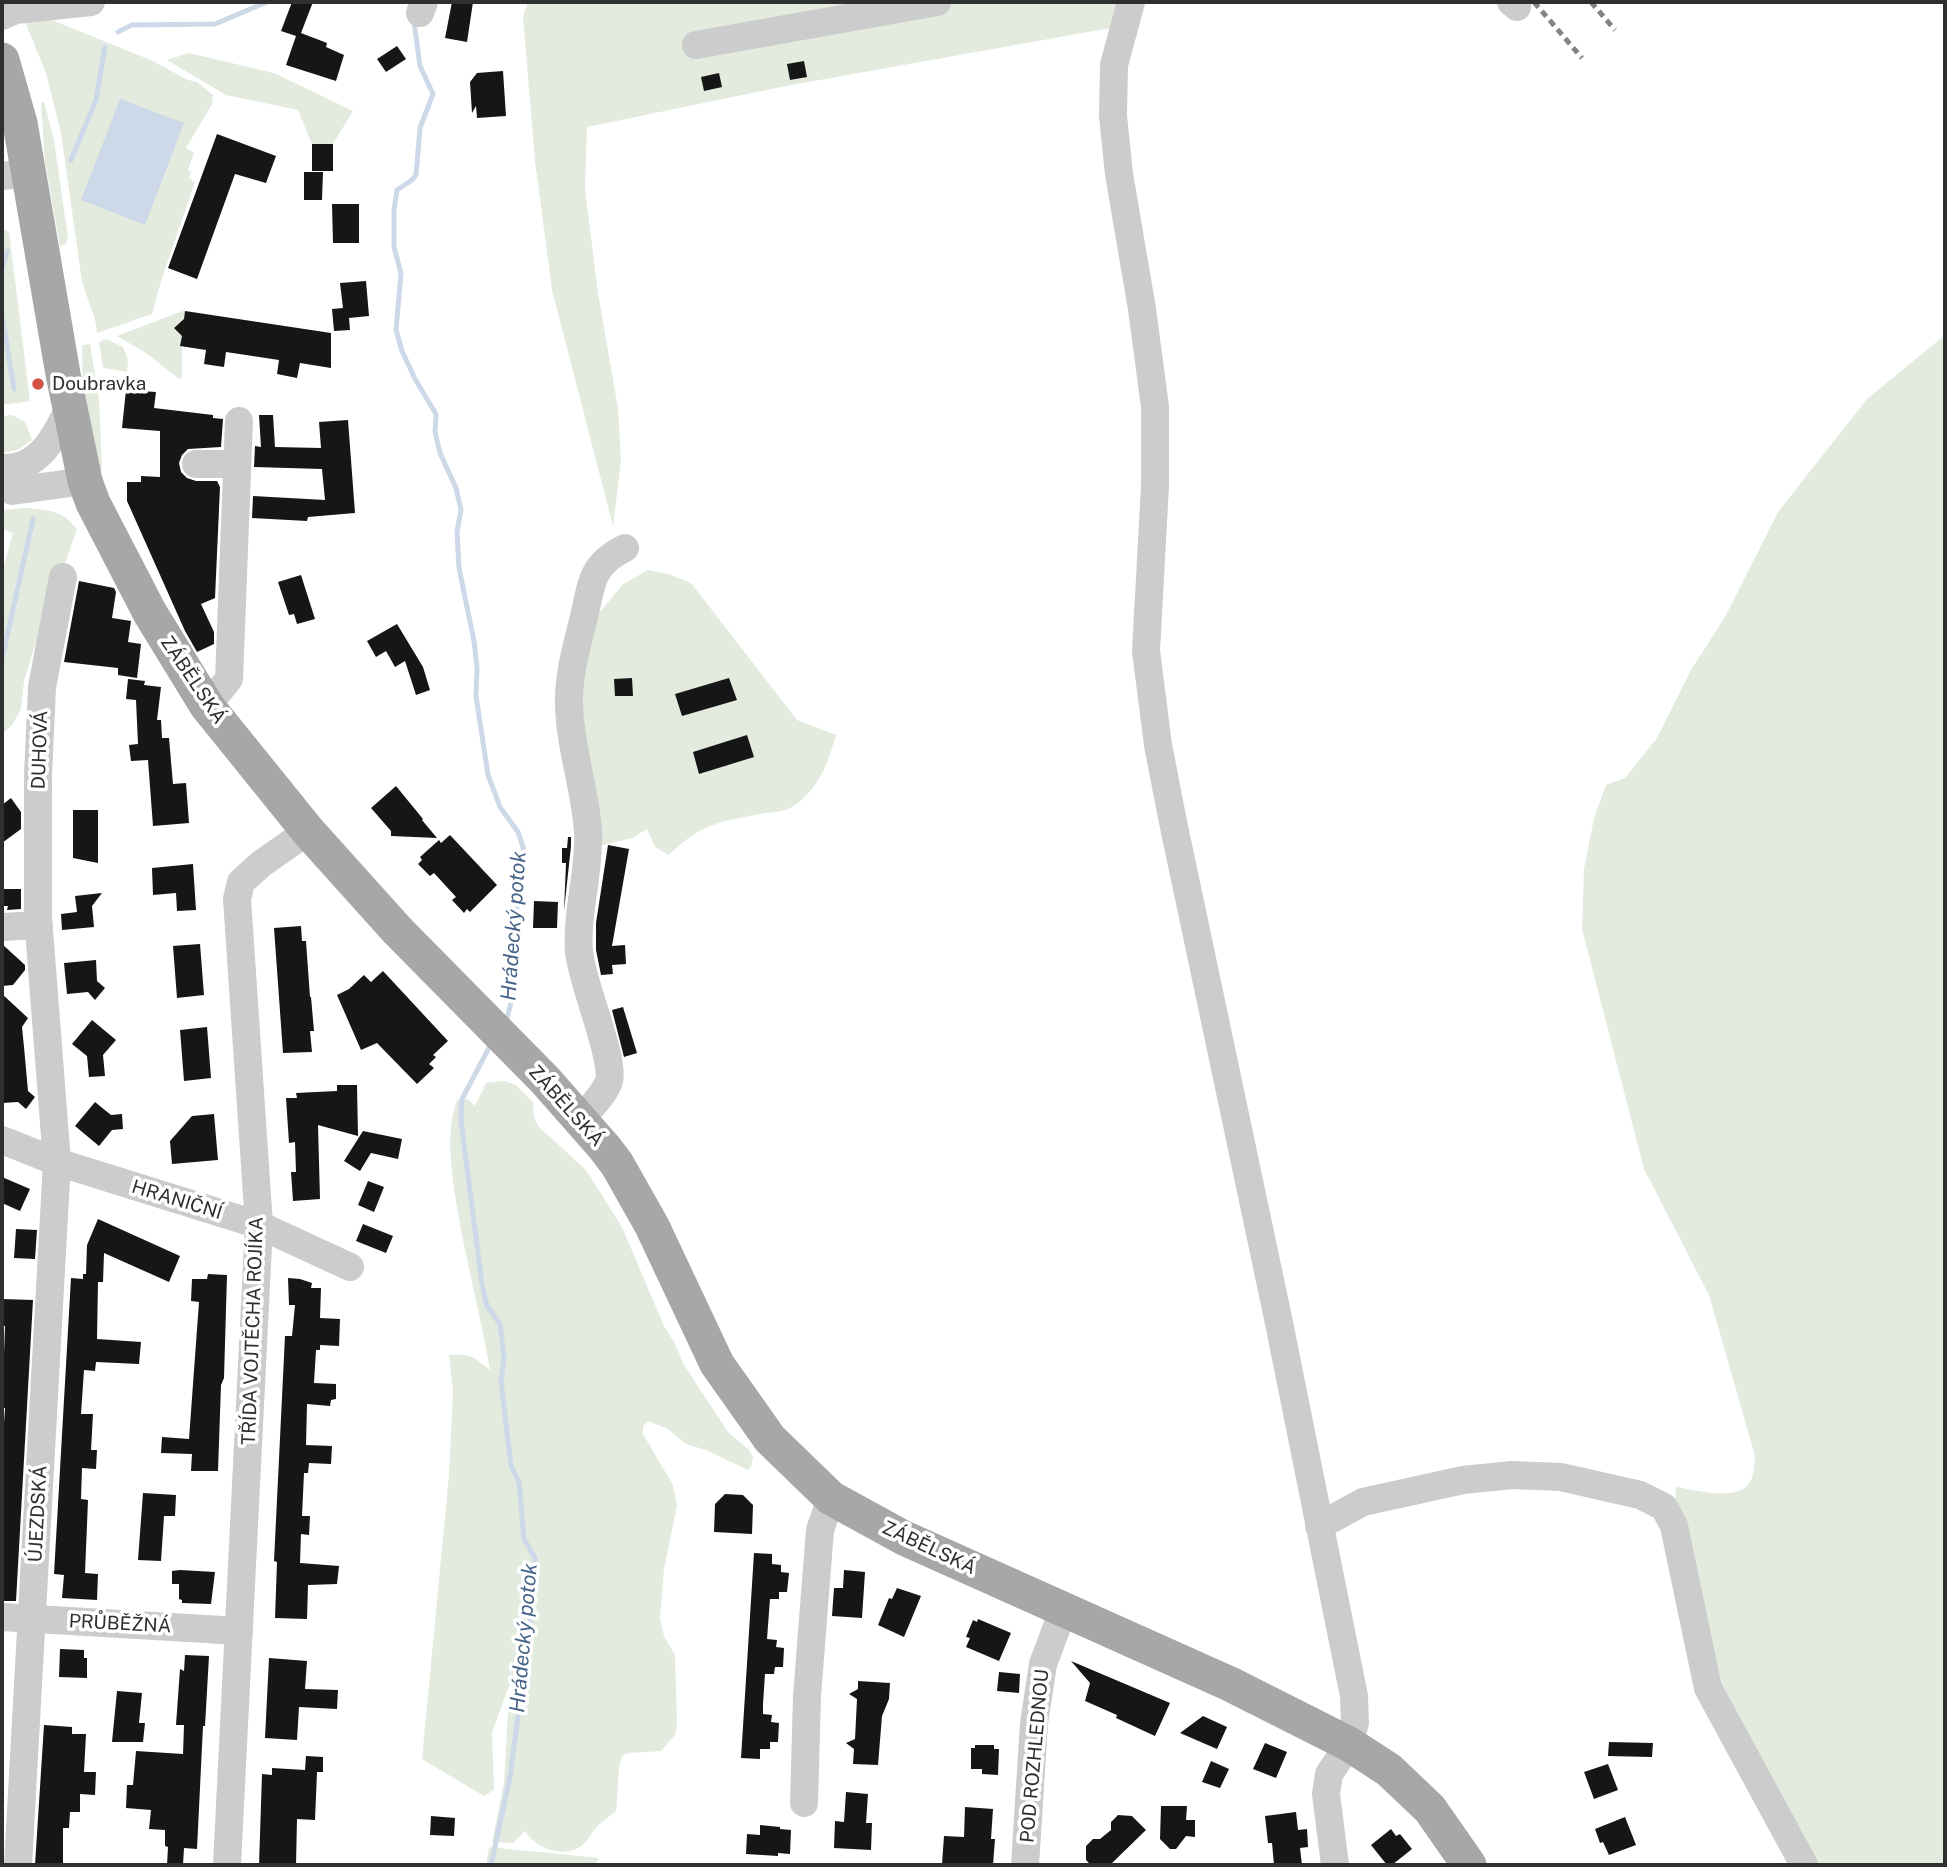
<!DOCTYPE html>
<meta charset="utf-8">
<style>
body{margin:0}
#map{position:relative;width:1947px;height:1867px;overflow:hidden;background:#fff;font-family:"Public Sans",sans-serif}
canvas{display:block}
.frame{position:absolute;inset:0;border:4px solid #2f2f2f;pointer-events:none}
</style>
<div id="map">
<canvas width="1947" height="1867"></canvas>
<div class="frame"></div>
</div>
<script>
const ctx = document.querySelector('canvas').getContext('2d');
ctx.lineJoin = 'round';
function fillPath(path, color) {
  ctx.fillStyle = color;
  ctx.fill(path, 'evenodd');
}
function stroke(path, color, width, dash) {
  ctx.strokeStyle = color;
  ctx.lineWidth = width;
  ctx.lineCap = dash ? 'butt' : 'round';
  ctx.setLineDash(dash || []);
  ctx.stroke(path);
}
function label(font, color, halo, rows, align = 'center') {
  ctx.font = font + ' "Public Sans",sans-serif';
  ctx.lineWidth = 7;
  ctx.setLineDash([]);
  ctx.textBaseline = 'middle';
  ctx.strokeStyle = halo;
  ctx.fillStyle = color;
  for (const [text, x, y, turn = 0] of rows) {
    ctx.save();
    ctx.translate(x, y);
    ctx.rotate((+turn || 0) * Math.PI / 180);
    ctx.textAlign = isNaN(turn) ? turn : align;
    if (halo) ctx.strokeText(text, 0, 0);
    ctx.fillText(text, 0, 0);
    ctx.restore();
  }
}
const green = new Path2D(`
 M528,2H1122L1116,27L786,86L587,127L585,189L598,293L618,408L621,461L613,526L552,290L535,161L523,17Z
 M23,17L52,20L153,61L188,80L197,82L213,95L212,104L186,148L194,153L188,170L191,172L189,178L195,182L161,281L152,314L97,333L95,319L82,282L61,133L46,73Z
 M189,53L274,73L353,111L333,144H312L298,110L226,95L167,60Z
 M44,102L54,140L68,238L66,243L60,247L45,161L41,103Z
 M2,228L9,232L30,401L2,405Z
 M183,311H185L184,321L176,328L182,332V378L179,379L146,353L117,336Z
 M1945,335V1865H1804L1708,1688L1674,1526L1676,1487C1697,1490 1743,1504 1752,1478C1754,1471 1754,1463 1755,1456L1709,1295L1644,1169L1582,929L1584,869L1594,818L1606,785L1625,778L1657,738L1691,670L1725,617L1778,512L1867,399Z
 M106,339L123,347L128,360L127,372L103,368L99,342Z
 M90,344L99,399L102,469L100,471L83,392L82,345Z
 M12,415L25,422L32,440L17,450L2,453V416Z
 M25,508C47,510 65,510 77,530L36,642L24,681L21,709L13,724L2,734V573L13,533L2,529V510Z
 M648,570L668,574L691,583L797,720L836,735C828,763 818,791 792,807C784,812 770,812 760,814C719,822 700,824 669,855L655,847L647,829L632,838L596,847L577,712L596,617L622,585Z
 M504,1081L516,1085L533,1102L534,1117L538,1126L586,1170L622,1227L664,1326L675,1344L684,1365L728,1432L749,1450L753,1457L751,1467L748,1470L706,1450L686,1444L668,1429L648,1421L643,1426V1434L673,1485L677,1506L664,1569L660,1618L664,1636L675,1655L677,1723L675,1735L661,1751L628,1753L622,1756C616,1774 619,1793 616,1811C609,1817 600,1823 594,1830C590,1836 586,1843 580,1847C561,1858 535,1848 525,1831L513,1843L492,1842L504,1783L509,1696L515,1684L511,1681L492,1732L494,1790L484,1796L422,1759L449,1475L453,1391L449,1355C473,1353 473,1358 490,1370C480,1311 464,1254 455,1195C451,1163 446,1131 457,1100L468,1099L475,1106L486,1083Z
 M489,1847L599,1858L595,1865H486Z`);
const water = new Path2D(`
 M120,99L184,123L145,225L81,200Z`);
const stream = new Path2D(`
 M414,22L420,66L433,94L420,128L416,175L412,180L397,190L394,210V247L401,273L396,330L402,351L415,379L436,414L435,432L440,453L456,488L461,510L457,532L459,568L474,641L477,668L476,696L488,775L500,807L518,832L523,847L524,866L512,937L514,991L506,1022
 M118,32L132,25L215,24L267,2
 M71,160L96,100L105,47
 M2,269L7,251
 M2,315L14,389
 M2,659L33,519
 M491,1865L510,1777L536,1577L535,1558L524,1539L519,1482L511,1466L501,1381L504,1358L500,1324L487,1306L482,1284L461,1121L462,1099L492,1042`);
const building = new Path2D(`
 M292,2H313L301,33L327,43L326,47L344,55L336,81L286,65L296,36L281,31Z
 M452,2H473L467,42L445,38Z
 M397,46L406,59L386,72L377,59Z
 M804,61L807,77L790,80L787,64Z
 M503,71L506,116L477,118L476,106L472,113L470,82L477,73Z
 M719,73L722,87L704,91L701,77Z
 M217,134L276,156L266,183L235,174L197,279L168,268Z
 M312,144H333V171H312Z
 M304,172H323L322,200H304Z
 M332,204H359V243H333Z
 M366,281L369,316L349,318L350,330L334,331L332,309L343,308L340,283Z
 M185,311L331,333V368L300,363L297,378L277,374L279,360L226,352L224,367L204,364L206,350L180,346L182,336L174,328L184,319Z
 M126,390L156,392L154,408L213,415V418L223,419L221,447L188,449L182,455L179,463L181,472L187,478L196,481H217L220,487L215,598L201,604L214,632V644L197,652L185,631L127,501V482H141V476L160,477V431L122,428Z
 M259,415H273L275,447L321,448L319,422L348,420L355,513L308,517L307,521L252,518L253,496L325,500L322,469L254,467L255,446L261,447Z
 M301,575L315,619L297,624L294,614L289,615L278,582Z
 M79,581L114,588L116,592L112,618L131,621L128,642L141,644L137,678L118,675V668L64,662Z
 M397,624L423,667L430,690L416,695L405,661L395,667L386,651L376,657L367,641Z
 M632,678L633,696H615L614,679Z
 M729,678L737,700L682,716L675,694Z
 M128,679L145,681L144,685L161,687L157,720H161L162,738H169L173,784L186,783L189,823L153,826L148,760L131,761L129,745L138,744L136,700L126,699Z
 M747,735L754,757L699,774L693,752Z
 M396,786L423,819L422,820L437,838L391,836V831L371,808Z
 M11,798L21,812V829L2,843V805Z
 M73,810H98V863L73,858Z
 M450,835L497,885L470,912L467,909L464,913L452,900L456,897L434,873L430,876L418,864L422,860L420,857L439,840L441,843Z
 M568,837H571V846L564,911L566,863H562V848H567Z
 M608,845L629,849L612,946L625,945L626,964L612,965L613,974L601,975L596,950V923Z
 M193,864L196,910L177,911L176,893L153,895L152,868Z
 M2,889H21V909L7,910L8,906H2Z
 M102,893L92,906L94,927L62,930L61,914L77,912L75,896Z
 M534,901L558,902L557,928H533Z
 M301,926L302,941H306L310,997H311L314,1031H310L312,1052L283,1053L274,928Z
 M2,944L25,965V970L13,985L2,986Z
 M200,944L204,995L177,998L173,946Z
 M96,960L97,981L105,988L95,1000L88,992L67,994L64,963Z
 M383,971L448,1041L433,1055L436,1057L429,1064L434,1068L417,1084L377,1043L361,1050L337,995L349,989L364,975L371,982Z
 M2,994L28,1018L22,1027L24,1047L28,1091L35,1097L26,1109L18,1102L2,1103Z
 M623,1007L637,1053L624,1057L612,1010Z
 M92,1020L116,1040L103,1055L105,1076L89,1077L87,1056L72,1044Z
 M207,1027L211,1078L184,1081L180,1030Z
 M337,1085H357L358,1136L318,1125L320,1199L293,1201L291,1172H296L295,1142L289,1143L286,1098H297L296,1093L337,1091Z
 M95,1102L111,1115L122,1114L123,1129L112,1130L99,1146L75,1126Z
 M214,1114L218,1160L172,1164L170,1141L192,1116Z
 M363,1131L402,1139L398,1159L371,1153L360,1171L344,1161Z
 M2,1177L30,1189L20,1211L2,1203Z
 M368,1181L384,1187L374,1212L358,1205Z
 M98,1219L180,1256L169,1282L104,1253L103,1282H98L97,1339L141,1342L139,1364L96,1362L95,1371L84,1370L81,1414H93L91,1450H97L96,1469L82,1468L81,1499L88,1500L85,1573L98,1574L97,1600L62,1598L64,1575L54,1574L71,1278L83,1279V1274H86L87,1245Z
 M363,1224L393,1236L386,1253L356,1241Z
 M16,1229L37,1230L35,1259L14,1258Z
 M208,1274L227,1275L224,1378L221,1385L218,1471H191L192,1454L161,1453L162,1437L189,1439L199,1302L191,1301L192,1279H207Z
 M288,1278L300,1279L312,1283L311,1288H321L320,1318L340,1319L339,1346L320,1345V1350H316L314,1383L336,1384V1399L331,1400L330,1406L307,1404L306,1445L332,1446L331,1464L309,1463L308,1473H304L302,1516H310L309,1535L301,1534L300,1563L339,1566L337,1584L308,1585L307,1619L275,1618L277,1562L274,1561L285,1336H292L295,1305H289Z
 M2,1299L33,1300L16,1601H2V1454L5,1408H2L5,1326H2Z
 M143,1493L176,1495L175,1516H164L161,1561L138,1560Z
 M725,1494L743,1495L753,1505L752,1534L714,1532L715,1504Z
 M754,1553L772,1554V1564L781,1565V1572L789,1573L787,1592H779V1599H770L767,1639L777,1640L776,1647L784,1648L783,1667H775L774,1674H765L763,1704V1714L772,1715L771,1722L779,1723L778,1742H770V1749H760V1759L741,1758Z
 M180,1570L215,1572L211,1604L182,1603V1600L179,1599V1584H172V1571Z
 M844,1570L865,1572L862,1618L832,1616L834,1588H843Z
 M897,1588L921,1596L904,1637L878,1625L889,1598L892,1599Z
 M978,1619L1011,1633L999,1661L966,1647L970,1638L966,1637L973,1620L977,1622Z
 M60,1649L84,1650V1658H87V1678L59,1677Z
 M185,1655L209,1656L205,1726H203L197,1849L184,1848L183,1865H167L168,1847L165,1846V1830L149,1829L151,1810L126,1808L127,1785H133L136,1751L183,1754L184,1725H176L180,1669L184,1671Z
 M269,1658L307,1661L305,1689L338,1690L337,1709L299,1707L297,1740L265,1738Z
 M1071,1661L1170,1703L1155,1736L1116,1718L1117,1715L1085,1701L1090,1683Z
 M999,1672L1020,1674L1019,1693L997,1691Z
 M858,1681L890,1683L889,1699L882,1716L878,1765L853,1764L854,1749L846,1743L855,1739L857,1699L849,1694L858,1689Z
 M117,1691L142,1693L139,1723H145L143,1742H112Z
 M1203,1716L1227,1727L1217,1749L1180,1733Z
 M44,1725L72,1727V1734H86L84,1772H96L95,1795L80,1794V1812H70L69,1828H63V1865H35Z
 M1609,1742L1653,1743L1652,1757L1608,1756Z
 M1265,1743L1287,1752L1276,1778L1253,1769Z
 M975,1745H994V1749H999L998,1775L982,1774V1769H971V1748H975Z
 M306,1756L323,1757V1772H317L315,1820L297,1819L296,1865H259L262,1774L272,1775V1768L305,1770Z
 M1211,1761L1229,1769L1220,1788L1202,1782Z
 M1608,1764L1618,1790L1594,1799L1584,1772Z
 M846,1792L868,1794L866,1823H872L871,1850L834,1848L835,1821L844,1822Z
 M1161,1806H1187L1186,1820H1195V1837L1186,1836L1176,1849H1170L1160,1839Z
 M965,1807L993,1809L991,1839H995L993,1865L942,1864L944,1836L964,1837Z
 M1296,1812L1298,1830L1307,1829L1308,1847L1300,1848L1302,1865H1274L1272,1843H1268L1265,1816Z
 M1118,1815L1132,1816L1146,1830L1110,1865H1091L1086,1860V1846L1093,1839H1100L1111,1830V1822Z
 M431,1816L455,1818L454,1836L430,1835Z
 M1625,1817L1636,1845L1609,1855L1603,1842L1600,1843L1595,1829Z
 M760,1825L780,1827V1829L791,1830L790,1854L778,1853V1856L746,1854L747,1834L760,1835Z
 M1391,1829L1396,1836L1400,1834L1412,1849L1392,1865H1387L1371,1845Z`);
const minor = new Path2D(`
 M1131,2L1114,65L1113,116L1119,174L1142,309L1155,407V486L1146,651L1158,745L1173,822L1278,1318L1354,1696L1355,1723L1349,1744L1329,1774L1326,1794L1335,1865
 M1511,2L1517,7
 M420,13L424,2
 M2,16L15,10L91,2
 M696,45L937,2
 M2,176L29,173
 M196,464H237
 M2,468C39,470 55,437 69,408
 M12,491L85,481
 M207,706L229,679L239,421
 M2,927L39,925
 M581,1119C590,1108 604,1095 609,1081C615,1058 582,984 579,952C576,912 590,872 588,831C585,788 570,748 569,705C568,675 577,645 584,617C592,582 591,565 625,548
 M2,1140L57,1162L259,1225L350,1267
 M1319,1526L1363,1502L1463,1480L1512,1475L1561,1477L1640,1495L1664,1507L1674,1526L1708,1688L1804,1865
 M2,1617L239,1631
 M804,1803L807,1696L820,1530L831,1498
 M18,1865L57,1162L38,917V775L42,687L63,577
 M227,1865L259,1225L237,899L241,882L261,864L308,831
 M1025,1865L1034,1723L1043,1664L1064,1608`);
const major = new Path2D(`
 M2,60L20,123L63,374L85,481L93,503L150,613L207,706L308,831L397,930L545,1080L604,1147L617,1164L652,1226L717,1364L770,1439L831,1498L904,1538L1230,1684L1349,1744L1389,1770L1430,1809L1469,1865`);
const rail = new Path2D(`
 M1534,2L1582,58
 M1591,2L1615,30`);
const markers = [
 [38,384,7,"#d15446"]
];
const poiNames = [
 ["Doubravka",52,384]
];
const streetNames = [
 ["ZÁBĚLSKÁ",193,680,56],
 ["DUHOVÁ",40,750,-88],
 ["ZÁBĚLSKÁ",566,1106,48],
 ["HRANIČNÍ",177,1200,17],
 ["TŘÍDA VOJTĚCHA ROJÍKA",253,1331,-88],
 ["ÚJEZDSKÁ",38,1514,-87],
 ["ZÁBĚLSKÁ",929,1548,25],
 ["PRŮBĚŽNÁ",120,1624,3],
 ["POD ROZHLEDNOU",1035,1756,-85]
];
const waterNames = [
 ["Hrádecký potok",514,926,-86],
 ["Hrádecký potok",524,1638,-85]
];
fillPath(green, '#e3eade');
fillPath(water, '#cdd9e8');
stroke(stream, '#cdd9e8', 5);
fillPath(building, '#161616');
stroke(minor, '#ccc', 28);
stroke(major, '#a7a7a7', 35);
stroke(rail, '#848484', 5, [7, 5]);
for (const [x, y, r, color] of markers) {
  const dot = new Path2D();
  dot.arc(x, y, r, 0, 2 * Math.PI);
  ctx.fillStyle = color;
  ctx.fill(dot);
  stroke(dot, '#fff', 2.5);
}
label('19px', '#2f2f2f', '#fff', poiNames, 'left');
label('19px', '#2f2f2f', '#fff', streetNames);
label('italic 21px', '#466388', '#fff', waterNames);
</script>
